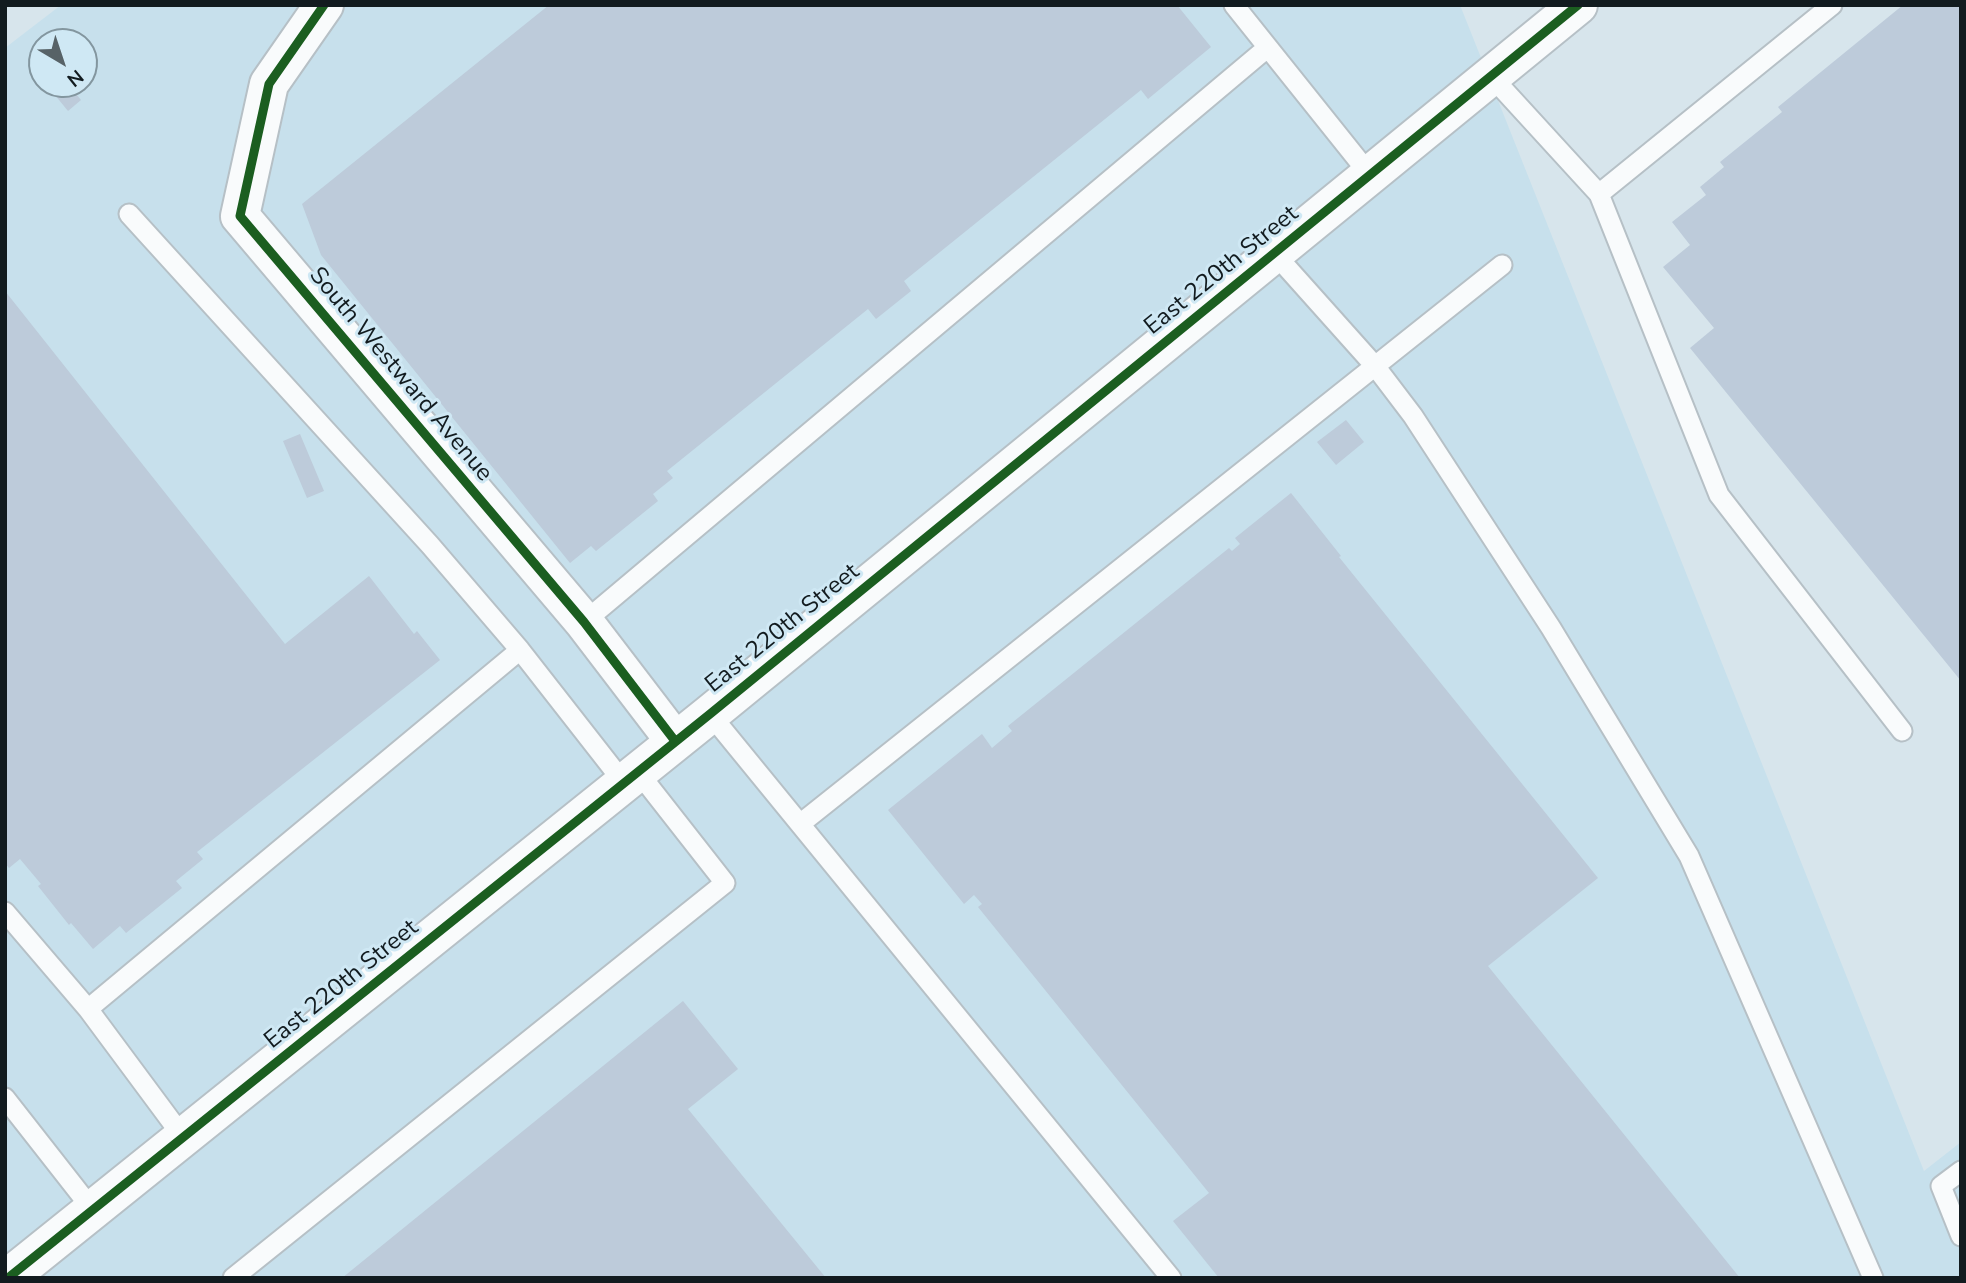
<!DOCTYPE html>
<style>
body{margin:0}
#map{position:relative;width:1966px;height:1283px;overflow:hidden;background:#d7e5ec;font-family:"Nunito Sans",sans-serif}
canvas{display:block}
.frame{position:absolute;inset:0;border:7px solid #121b1f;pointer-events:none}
.north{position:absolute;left:28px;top:28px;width:70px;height:70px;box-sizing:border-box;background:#cfe8f4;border:2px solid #83969f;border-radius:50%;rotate:141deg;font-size:19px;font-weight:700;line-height:28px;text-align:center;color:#121b1f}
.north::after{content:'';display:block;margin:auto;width:24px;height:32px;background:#576267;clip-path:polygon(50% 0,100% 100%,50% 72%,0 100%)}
</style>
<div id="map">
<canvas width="1966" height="1283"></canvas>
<div class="frame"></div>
<div class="north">N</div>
</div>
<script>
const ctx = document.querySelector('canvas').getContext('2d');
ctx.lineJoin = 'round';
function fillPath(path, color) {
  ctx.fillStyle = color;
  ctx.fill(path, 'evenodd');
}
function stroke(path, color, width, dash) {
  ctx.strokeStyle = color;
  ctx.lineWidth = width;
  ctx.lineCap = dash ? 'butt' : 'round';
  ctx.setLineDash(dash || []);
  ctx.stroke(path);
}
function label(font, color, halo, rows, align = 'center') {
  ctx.font = font + ' "Nunito Sans",sans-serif';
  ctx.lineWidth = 6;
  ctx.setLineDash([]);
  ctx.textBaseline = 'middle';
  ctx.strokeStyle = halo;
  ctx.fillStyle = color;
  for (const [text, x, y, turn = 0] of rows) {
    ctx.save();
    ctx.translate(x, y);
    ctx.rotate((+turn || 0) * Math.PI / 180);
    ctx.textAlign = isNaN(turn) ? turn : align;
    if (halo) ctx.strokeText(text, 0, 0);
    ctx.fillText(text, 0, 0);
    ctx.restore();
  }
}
const built = new Path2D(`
 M61,5H1460L1924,1171L1961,1142V1278H5V48ZM42,42H84V84H42Z`);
const building = new Path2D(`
 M549,5H1177L1211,47L1148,99L1141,90L904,281L911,291L876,319L868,309L667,471L673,478L653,494L658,501L596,551L591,546L570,563L321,255L302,204Z
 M1903,5H1961V681L1690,348L1714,328L1663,267L1690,245L1672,222L1706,195L1700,187L1724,167L1720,162L1782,112L1778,107Z
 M42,56V79L31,65Z
 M46,84H68L81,100L68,111Z
 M5,291L285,644L369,576L414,634L417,631L440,660L197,852L203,859L176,881L182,888L126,933L120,926L93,949L71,923L69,925L38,886L41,884L20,859L9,868L5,863Z
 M1346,420L1364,442L1336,465L1317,442Z
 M300,434L324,491L307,498L283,441Z
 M1291,493L1341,556L1339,557L1598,878L1488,966L1740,1278H1219L1173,1221L1209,1193L978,907L982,904L974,895L964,904L888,810L982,734L992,748L1012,731L1008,726L1229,548L1232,551L1240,544L1235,538Z
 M683,1001L738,1069L688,1109L826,1278H342Z`);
const service = new Path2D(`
 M1234,5L1370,175
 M1832,5L1599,194L1719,495L1902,731
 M1491,76L1599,194
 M129,214L430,545L520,650
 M1274,253L1375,366L1413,416L1551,628L1689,856L1873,1278
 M584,622L1267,48
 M710,714L1171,1278
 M800,824L1502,265
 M5,912L88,1009
 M5,1098L92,1209
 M183,1137L88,1009L520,650L624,783
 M1961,1171L1941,1186L1961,1236
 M233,1278L725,883L638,772`);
const minor = new Path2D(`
 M324,5L269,84L240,216L584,622L675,741`);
const tertiary = new Path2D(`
 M8,1278L710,714L1578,5`);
const cycleway = new Path2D(`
 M324,5L269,84L240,216L584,622L675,741
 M8,1278L710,714L1578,5`);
const streetNames = [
 ["East 220th Street",1222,271,-39],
 ["South Westward Avenue",400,375,50],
 ["East 220th Street",783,629,-39],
 ["East 220th Street",342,985,-39]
];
fillPath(built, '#c7e0ec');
fillPath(building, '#bdcbda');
stroke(service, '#b6c0c6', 23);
stroke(minor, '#b6c0c6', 42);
stroke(tertiary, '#b6c0c6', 42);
stroke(service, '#f9fbfc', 19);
stroke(minor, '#f9fbfc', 38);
stroke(tertiary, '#f9fbfc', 38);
stroke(cycleway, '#1b5e20', 9);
label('24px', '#121b1f', '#cfe8f4', streetNames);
</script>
